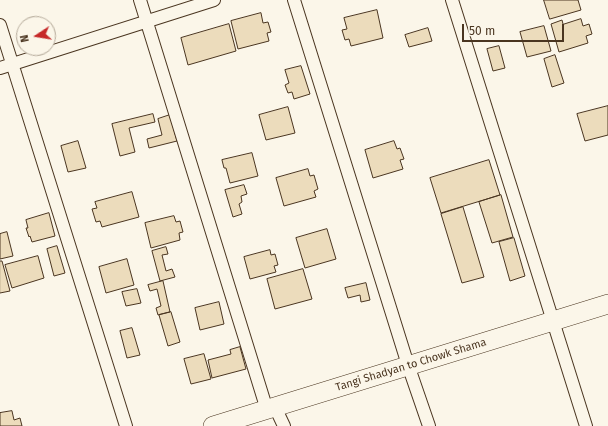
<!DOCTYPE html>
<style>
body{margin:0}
#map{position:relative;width:608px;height:426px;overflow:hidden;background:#fbf6e9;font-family:"Fira Sans",sans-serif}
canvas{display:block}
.north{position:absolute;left:16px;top:16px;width:40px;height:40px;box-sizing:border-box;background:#fbf6e9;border:1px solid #b4a999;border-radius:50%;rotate:258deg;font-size:11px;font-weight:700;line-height:16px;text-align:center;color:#4a3520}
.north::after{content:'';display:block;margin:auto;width:14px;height:18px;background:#c62828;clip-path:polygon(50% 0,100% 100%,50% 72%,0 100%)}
.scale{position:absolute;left:462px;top:24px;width:102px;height:18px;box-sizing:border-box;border:2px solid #4a3520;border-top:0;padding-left:5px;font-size:12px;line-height:14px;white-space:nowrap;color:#4a3520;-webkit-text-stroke:3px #fbf6e9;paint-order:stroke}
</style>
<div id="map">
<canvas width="608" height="426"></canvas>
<div class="north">N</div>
<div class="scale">50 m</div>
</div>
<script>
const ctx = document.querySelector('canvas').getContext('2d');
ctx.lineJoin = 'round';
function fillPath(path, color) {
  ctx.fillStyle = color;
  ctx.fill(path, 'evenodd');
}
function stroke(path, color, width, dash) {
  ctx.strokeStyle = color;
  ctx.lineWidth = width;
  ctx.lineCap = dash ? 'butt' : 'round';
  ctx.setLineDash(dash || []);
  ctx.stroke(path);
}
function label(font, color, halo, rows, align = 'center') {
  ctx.font = font + ' "Fira Sans",sans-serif';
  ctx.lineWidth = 3;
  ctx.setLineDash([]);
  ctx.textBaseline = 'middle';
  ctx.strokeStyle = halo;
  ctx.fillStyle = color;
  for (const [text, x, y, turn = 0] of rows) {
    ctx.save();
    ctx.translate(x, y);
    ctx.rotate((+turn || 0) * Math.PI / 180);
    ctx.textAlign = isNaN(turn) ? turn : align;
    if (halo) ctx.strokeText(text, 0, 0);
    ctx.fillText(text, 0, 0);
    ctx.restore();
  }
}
const building = new Path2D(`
 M544,0H578L581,10L550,19Z
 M377,10L383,38L351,46L349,39L345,40L342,30L347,29L344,18Z
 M261,13L263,23L268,22L271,32L267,33L269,41L238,49L231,21Z
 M581,19L583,26L589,24L592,34L586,36L588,43L559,52L551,24L562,20L563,24Z
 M229,24L236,51L188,65L181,38Z
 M544,26L551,51L527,57L520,32Z
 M428,28L432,41L409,47L405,35Z
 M499,46L505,68L493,71L487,49Z
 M555,55L564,83L552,87L544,59Z
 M301,66L310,94L294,99L292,92L288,93L285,85L289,83L285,70Z
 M608,106V135L585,141L577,114Z
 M288,107L295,133L266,140L259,115Z
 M153,114L155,122L129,128L135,152L120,156L112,124Z
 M170,115L177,141L149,148L147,139L162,135L158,119Z
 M78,141L86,168L68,172L61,146Z
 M394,141L397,149L400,148L404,159L400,160L403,169L373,178L365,150Z
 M252,153L258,176L230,183L226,168H224L222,160Z
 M489,160L500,195L441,213L430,178Z
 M308,169L310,176L314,175L318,189L314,191L316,197L284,206L276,178Z
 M244,185L247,194L241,196L242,202L239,204L242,214L233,217L225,190Z
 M132,192L139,217L102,227L100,221L96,222L92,209L97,208L95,202Z
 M501,195L513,237L492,243L479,202Z
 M463,207L484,277L462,283L441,214Z
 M49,213L55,236L32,242L30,236L29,237L26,228H28L26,220Z
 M174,216L176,222L180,221L183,232L179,233L180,240L151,248L145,223Z
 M327,229L336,259L305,268L296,238Z
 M7,232L13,256L0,259V234Z
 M514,238L525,276L510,281L499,242Z
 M57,246L65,273L54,276L47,249Z
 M166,247L168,254L162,255L166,271L172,269L175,277L160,281L152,251Z
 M270,250L271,255L275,254L278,265L274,266L276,272L250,279L244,257Z
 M38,256L44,278L12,288L5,265Z
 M127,259L134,285L106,293L99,267Z
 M0,261H2L10,291L0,293Z
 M303,269L312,299L275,309L267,279Z
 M163,281L170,312L158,315L156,308L161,306L157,289L150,291L148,285Z
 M366,283L370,300L361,302L360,295L348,298L345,288Z
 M137,289L141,303L126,306L122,292Z
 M219,302L224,324L200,330L195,308Z
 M171,312L180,342L168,346L159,315Z
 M132,328L140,355L127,358L120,331Z
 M240,347L246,369L212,378L208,360L231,354L230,350Z
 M204,354L211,379L191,384L184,359Z
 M12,411L14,420L20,418L22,426H0V413Z`);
const minor = new Path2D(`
 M140,0L267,410
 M294,0L408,365L429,426
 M452,0L586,426
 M0,25L126,426
 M0,68L214,0
 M275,407L284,426`);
const primary = new Path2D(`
 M213,426L608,304`);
const streetNames = [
 ["Tangi Shadyan to Chowk Shama",411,365,-17]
];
fillPath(building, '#ecdcbc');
stroke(building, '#4a3520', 1);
stroke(minor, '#4a3520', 14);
stroke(primary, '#4a3520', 20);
stroke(minor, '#fbf6e9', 12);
stroke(primary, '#fbf6e9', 19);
label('11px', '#4a3520', '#fbf6e9', streetNames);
</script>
